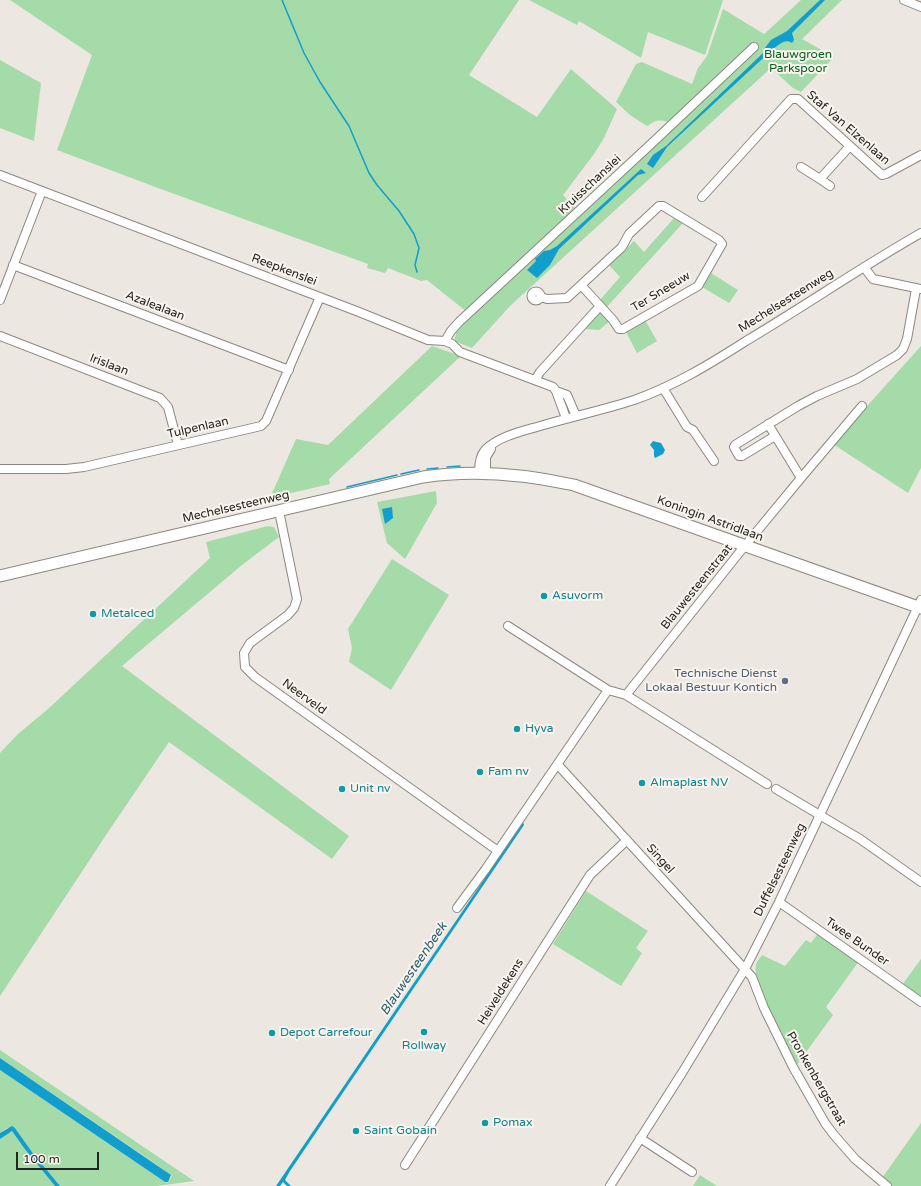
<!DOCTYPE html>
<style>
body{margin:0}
#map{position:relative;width:921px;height:1186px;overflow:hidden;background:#ece7e0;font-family:"Varela Round",sans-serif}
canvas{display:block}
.scale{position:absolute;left:16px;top:1152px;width:83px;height:18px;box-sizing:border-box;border:2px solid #262421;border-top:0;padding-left:5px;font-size:12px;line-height:14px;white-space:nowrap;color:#262421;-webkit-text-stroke:3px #f9f4ed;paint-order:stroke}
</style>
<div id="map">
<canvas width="921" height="1186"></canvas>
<div class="scale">100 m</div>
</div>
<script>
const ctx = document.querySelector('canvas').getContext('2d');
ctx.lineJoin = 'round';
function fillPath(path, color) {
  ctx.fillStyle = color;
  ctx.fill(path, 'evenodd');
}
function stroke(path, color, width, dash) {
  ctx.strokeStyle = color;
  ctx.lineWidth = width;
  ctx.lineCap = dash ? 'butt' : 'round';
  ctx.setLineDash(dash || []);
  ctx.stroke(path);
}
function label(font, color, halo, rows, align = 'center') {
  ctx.font = font + ' "Varela Round",sans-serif';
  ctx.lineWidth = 4;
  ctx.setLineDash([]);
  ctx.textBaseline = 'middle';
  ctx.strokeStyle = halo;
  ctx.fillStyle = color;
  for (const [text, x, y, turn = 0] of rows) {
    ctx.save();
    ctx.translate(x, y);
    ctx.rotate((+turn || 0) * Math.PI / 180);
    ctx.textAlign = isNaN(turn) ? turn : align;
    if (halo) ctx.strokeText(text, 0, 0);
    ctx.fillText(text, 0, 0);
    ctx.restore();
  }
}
const green = new Path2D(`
 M10,0H519L469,75L537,117L571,69L617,109L604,138L594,154L563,195L577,210L467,312L427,280L421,281L388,268L385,273L367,268L368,264L158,188L57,150L92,55Z
 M529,0H723L705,55L648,32L641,58L579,21L577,25Z
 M801,0H842L802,39L834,57L801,92L793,88L771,68L510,306L472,348L454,341L456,334L451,331L671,123C659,119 657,120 647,126L630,115L616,102L636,64L642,62L692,84L698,68L707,56L723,9L764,34L760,38Z
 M0,60L41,83L34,141L0,128Z
 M674,218L683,223L606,308L599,301L620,277L609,265L634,241L644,252Z
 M711,273L738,290L729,303L702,287Z
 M601,312L610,321L599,330L585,329Z
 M645,320L657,341L637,353L626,332Z
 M432,346L461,356L329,479L330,484L270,498L296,439L328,445Z
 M921,346V468L908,493L833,444Z
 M436,491L437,503L405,559L387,543L377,502Z
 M268,526L274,527L279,537L242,565L122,666L349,836L332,859L169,742L110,829L0,996V753L18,734L48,709L210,558L206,542Z
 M392,559L449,595L391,690L349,662L352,648L348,629Z
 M586,891L648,931L636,948L642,953L621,986L553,944Z
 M819,932L859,961L826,1007L833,1015L796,1066C787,1047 752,983 756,966C756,962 760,958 762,955L785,966L806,940L811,943Z
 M921,959V998L902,985Z
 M0,1050L194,1181L157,1186H60L32,1152L15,1128H7L0,1133V1070L165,1182L167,1183L172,1176L153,1162L0,1058Z
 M921,1123V1186H892L882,1178Z
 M9,1131L13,1132L24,1148L55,1186H0V1139Z
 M700,1175L717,1186H693Z`);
const water = new Path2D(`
 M820,0H825L792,33L794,40L792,43C785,38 779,45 773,49L667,147L653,168L647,164L653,155L666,146L763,53L764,49L771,40L787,31Z
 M641,169L646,173L638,175L559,249L550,265L537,278L527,270L536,261L535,259L544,251L550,250L557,246Z
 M653,441L661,443L665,450L663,454L655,458L654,456V450L650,445Z
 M392,507L393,518L385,524L382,509Z
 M523,822L524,825L290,1171L285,1180L291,1186H287L283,1182L280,1186H276Z
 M0,1058L171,1175L168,1182H165L0,1070Z
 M12,1126L15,1128L32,1152L60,1186H55L24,1148L12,1131L0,1139V1133Z`);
const stream = new Path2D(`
 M282,0L304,53L320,82L349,126L369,173L377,185L399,211L414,234L419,248L415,265L417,272
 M447,467L460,466
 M427,469L438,468
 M401,474L419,470
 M347,487L397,475`);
const minor = new Path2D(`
 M904,0L921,7
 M801,167L820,179L850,146
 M0,175L359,312L428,340L445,341L452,344L460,352L553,387L556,391L567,395L576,416
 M820,179L830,186
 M702,197L791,99H798L882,175L886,174L921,155
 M13,265L289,370
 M864,267L873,279L921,289
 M531.5 296a4.5 4.5 0 1 1 9 0a4.5 4.5 0 1 1-9 0Z
 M541,297L547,299L567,298L622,247L629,234L659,206H663L719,240L722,244L698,286L623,329H619L613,320L581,285
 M0,300L42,191
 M0,336L160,398L168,407L178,445
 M445,341L451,331L459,322L650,145L754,47
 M535,380L540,372L600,306
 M663,388L687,427L693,430L714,461
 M556,391L566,418
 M775,436L742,456H739L734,447L735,445L798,406L817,396L857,379L897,355L903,349L907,339L916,289
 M0,469H66L84,467L261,426L266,421L320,297
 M479,472C479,464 480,456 485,450C499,436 523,431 540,426C571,417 603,410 634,400C674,386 710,364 746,341C805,306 861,267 921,233
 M486,472V457L491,449
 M801,478L862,406
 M279,511L297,599L294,608L288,615L250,643L244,653L245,667L255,677L498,851
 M508,626L608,690L626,695L767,784
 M626,695L739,553L801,478L768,424
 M558,765L752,977L764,1008L793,1067L825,1123L834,1135L855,1159L887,1186
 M776,789L860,839L921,882
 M779,902L921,1002
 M457,908L485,870L608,690
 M640,1138L692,1172
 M405,1165L590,875L627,840
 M610,1186L682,1073L745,969L779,902L921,600`);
const major = new Path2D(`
 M0,576L423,477C474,469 524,474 574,485L921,608`);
const markers = [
 [544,596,4,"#0f9aa8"],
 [93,614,4,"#0f9aa8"],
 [785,681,4,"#5c6f8a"],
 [517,729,4,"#0f9aa8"],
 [480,772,4,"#0f9aa8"],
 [642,783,4,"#0f9aa8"],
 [342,789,4,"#0f9aa8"],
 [424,1032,4,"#0f9aa8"],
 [272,1033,4,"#0f9aa8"],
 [485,1123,4,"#0f9aa8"],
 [356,1131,4,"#0f9aa8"]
];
const parkNames = [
 ["Blauwgroen",798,55],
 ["Parkspoor",798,69]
];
const streetNames = [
 ["Staf Van Elzenlaan",848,128,41],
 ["Kruisschanslei",590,185,-43],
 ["Reepkenslei",284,270,21],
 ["Ter Sneeuw",661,292,-31],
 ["Mechelsesteenweg",786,301,-32],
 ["Azalealaan",155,306,21],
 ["Irislaan",109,365,21],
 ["Tulpenlaan",198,428,-13],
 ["Mechelsesteenweg",236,507,-13],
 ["Koningin Astridlaan",710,519,20],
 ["Blauwesteenstraat",697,587,-51],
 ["Neerveld",304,697,36],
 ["Singel",660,859,48],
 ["Duffelsesteenweg",780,870,-64],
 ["Twee Bunder",857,942,35],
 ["Heiveldekens",501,992,-58],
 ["Pronkenbergstraat",816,1079,60]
];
const cultureNames = [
 ["Asuvorm",552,596],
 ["Metalced",101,614],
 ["Hyva",525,729],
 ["Fam nv",488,772],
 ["Almaplast NV",650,783],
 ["Unit nv",350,789],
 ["Depot Carrefour",280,1033],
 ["Rollway",424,1046,"center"],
 ["Pomax",493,1123],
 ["Saint Gobain",364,1131]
];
const serviceNames = [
 ["Technische Dienst",777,674],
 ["Lokaal Bestuur Kontich",777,688]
];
const waterNames = [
 ["Blauwesteenbeek",414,969,-56]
];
fillPath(green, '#a5dba9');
fillPath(water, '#129ecc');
stroke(stream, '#129ecc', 1.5);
stroke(minor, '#8c8781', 10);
stroke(major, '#8c8781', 13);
stroke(minor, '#fff', 8);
stroke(major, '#fff', 11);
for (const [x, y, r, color] of markers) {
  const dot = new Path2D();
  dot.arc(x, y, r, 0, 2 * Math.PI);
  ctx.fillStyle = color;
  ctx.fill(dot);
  stroke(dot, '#f9f4ed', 1.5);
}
label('12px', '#045d1d', '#f9f4ed', parkNames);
label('12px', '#262421', '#f9f4ed', streetNames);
label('12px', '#0d838f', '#f9f4ed', cultureNames, 'left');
label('12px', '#4e5e75', '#f9f4ed', serviceNames, 'right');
label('italic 13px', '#2e5e72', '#f9f4ed', waterNames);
</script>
